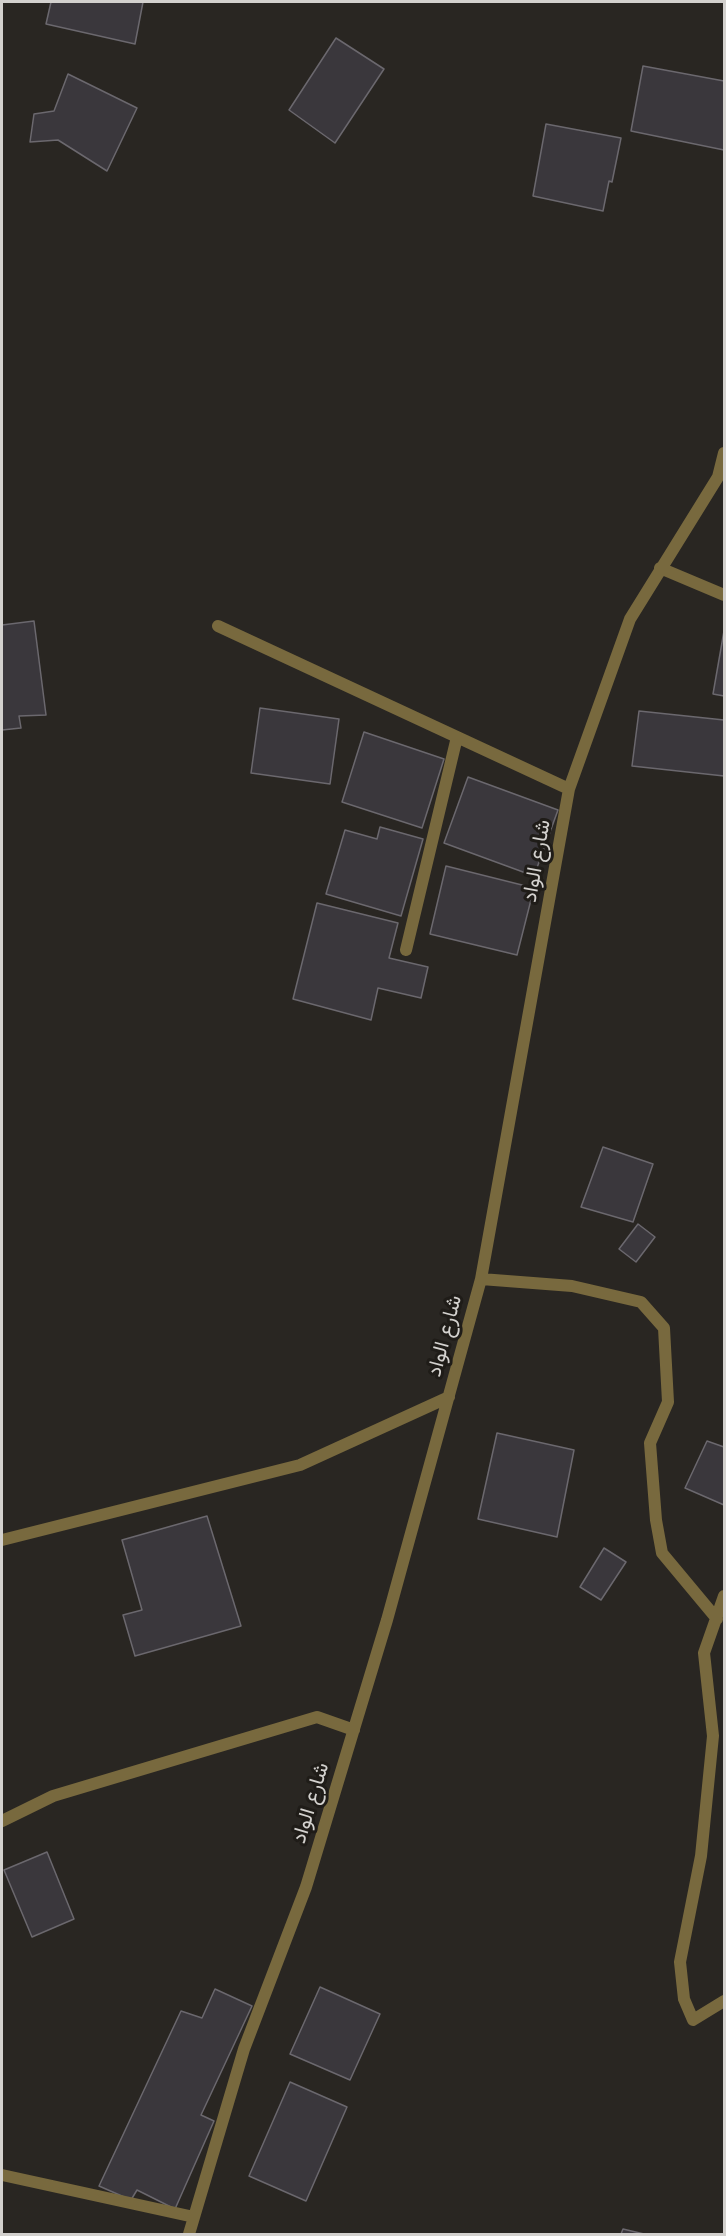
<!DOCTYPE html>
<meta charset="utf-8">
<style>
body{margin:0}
#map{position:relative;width:726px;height:2236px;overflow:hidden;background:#292622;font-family:Helvetica,sans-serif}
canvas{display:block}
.frame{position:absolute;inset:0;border:3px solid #d3d1ce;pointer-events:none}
</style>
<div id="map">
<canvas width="726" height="2236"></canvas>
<div class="frame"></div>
</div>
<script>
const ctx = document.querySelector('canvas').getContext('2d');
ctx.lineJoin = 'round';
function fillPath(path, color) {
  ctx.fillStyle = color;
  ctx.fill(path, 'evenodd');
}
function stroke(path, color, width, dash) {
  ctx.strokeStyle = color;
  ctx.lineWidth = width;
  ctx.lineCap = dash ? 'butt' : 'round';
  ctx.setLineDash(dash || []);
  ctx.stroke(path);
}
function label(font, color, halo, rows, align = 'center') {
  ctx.font = font + ' Helvetica,Vazirmatn,sans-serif';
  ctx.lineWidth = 6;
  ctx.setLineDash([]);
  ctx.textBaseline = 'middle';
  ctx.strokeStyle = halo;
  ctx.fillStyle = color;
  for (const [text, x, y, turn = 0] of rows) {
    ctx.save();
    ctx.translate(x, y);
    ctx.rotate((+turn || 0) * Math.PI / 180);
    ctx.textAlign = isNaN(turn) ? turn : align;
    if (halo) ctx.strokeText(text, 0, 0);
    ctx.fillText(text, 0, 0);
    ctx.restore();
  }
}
const building = new Path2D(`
 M51,2H143L135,44L46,24Z
 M336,38L384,69L335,143L289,110Z
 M643,66L724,81V150L631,131Z
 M68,74L137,108L107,171L58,140L30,142L34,114L54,111Z
 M546,124L621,138L612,182L609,181L603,211L533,196Z
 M34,621L46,715L19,716L21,728L2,730V625Z
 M724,631V696L713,694Z
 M260,708L339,719L330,784L251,773Z
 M639,711L724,720V776L632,766Z
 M364,732L444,759L422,828L342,802Z
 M468,777L558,810L534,876L444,843Z
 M380,827L423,839L401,916L326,894L345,830L377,839Z
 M446,866L534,888L517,955L430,934Z
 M317,903L398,923L389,958L428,967L421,998L378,988L371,1020L293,999Z
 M603,1147L653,1164L633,1222L581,1207Z
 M638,1224L655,1237L636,1262L619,1249Z
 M497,1433L574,1450L557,1537L478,1519Z
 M707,1441L724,1447V1505L685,1488Z
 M207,1516L241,1626L135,1656L123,1615L142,1610L122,1540Z
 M604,1548L626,1562L601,1600L580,1587Z
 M47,1852L74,1919L32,1937L4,1870Z
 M320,1987L380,2014L350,2080L290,2054Z
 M215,1989L252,2006L201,2115L214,2121L175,2209L137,2190L131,2200L99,2186L181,2011L202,2018Z
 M290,2082L347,2107L306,2201L249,2176Z
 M623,2229L644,2234H621Z`);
const street = new Path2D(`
 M660,568L724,595
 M218,626L569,789
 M406,950L457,737
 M481,1279L572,1286L641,1302L664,1328L668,1402L650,1443L656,1520L662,1553L717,1619
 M2,1540L300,1465L449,1397
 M724,1596L704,1653L713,1736L701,1856L680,1962L684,1999L693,2020L724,2001
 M2,1821L53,1796L317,1717L354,1730
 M2,2175L194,2217
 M189,2234L244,2049L306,1887L387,1620L481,1279L569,789L630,619L718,477L724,453`);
const streetNames = [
 ["شارع الواد",537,861,-80],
 ["شارع الواد",445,1336,-75],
 ["شارع الواد",311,1803,-73]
];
fillPath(building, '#3a373c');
stroke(building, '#6b686e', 1.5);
stroke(street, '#78693e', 12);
label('21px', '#d3d1ce', '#1f1c18', streetNames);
</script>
